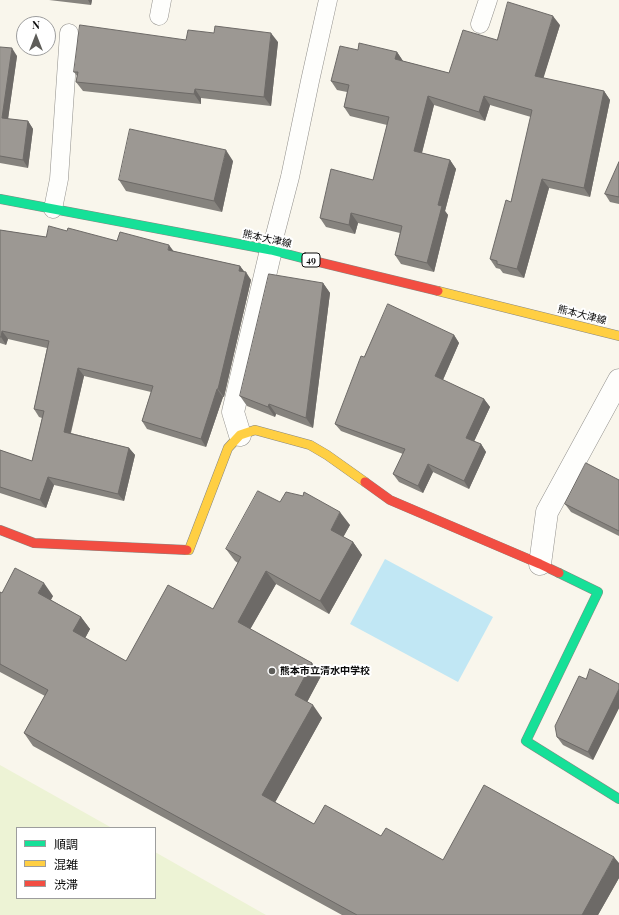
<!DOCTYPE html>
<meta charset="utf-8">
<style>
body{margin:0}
#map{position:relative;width:619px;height:915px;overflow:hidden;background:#f9f6ec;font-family:"Playfair Display","Noto Sans JP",serif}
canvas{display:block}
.legend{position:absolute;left:16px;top:827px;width:140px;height:72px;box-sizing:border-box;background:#fff;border:1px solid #9d9d9d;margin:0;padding:5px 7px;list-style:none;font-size:12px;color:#0a0a0a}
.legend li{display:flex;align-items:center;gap:8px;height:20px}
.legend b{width:20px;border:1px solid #9d9d9d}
.north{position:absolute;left:16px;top:16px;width:40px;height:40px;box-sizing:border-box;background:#fff;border:1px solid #9d9d9d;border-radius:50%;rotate:0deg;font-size:11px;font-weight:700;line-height:16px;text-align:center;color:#0a0a0a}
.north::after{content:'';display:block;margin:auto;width:14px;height:18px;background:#5e5d59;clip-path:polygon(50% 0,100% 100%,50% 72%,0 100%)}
</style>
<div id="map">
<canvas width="619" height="915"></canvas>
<ul class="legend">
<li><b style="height:5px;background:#16e098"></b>順調</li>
<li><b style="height:5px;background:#ffcf43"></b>混雑</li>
<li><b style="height:5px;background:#f24e42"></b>渋滞</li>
</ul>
<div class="north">N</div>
</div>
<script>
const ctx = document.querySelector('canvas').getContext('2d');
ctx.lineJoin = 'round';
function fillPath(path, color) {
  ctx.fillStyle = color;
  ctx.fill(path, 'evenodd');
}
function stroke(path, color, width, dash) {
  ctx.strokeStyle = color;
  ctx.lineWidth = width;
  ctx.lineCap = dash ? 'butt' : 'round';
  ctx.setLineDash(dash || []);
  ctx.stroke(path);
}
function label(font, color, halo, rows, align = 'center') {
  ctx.font = font + ' "Playfair Display","Noto Sans JP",serif';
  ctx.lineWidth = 4;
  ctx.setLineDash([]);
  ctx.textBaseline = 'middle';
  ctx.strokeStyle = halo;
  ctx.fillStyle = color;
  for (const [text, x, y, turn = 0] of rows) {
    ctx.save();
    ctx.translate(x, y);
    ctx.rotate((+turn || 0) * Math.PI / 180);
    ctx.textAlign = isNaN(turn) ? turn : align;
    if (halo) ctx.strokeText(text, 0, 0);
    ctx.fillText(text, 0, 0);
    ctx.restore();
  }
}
const pitch = new Path2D(`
 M0,765L112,828H17V898H155V852L266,915H0Z`);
const water = new Path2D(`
 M385,559L493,617L458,682L350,624Z`);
const lane = new Path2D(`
 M159,16L162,0
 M480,24L488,0
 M53,209L59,179L69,33
 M271,250L290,177L310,81L328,0`);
const street = new Path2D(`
 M240,435L233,412L271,250
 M540,564L547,512L619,380`);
const fast = new Path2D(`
 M0,199L271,250L306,259
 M559,573L598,592L526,741L619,799`);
const slow = new Path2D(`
 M438,291L619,336
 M187,550H189L228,448L240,435L255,430L310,445L327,455L365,482`);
const jam = new Path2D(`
 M306,259L438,291
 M365,482L390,500L540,564L559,573
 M0,530L34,543L187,550`);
const wall = new Path2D(`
 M49,0H92L91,5Z
 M560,25L543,78L604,91L610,100L590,197L549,188L524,278L503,273L500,269L496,268L490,259L511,202L531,117L490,105L485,121L434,105L422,153L450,160L456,169L445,211L448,215L434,272L401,264L395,255L400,233L358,223L355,234L326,227L320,218L373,180L387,125L350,116L344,107L347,92L337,90L331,81L358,50L397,52L403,61L449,73L497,40Z
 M186,40L278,42L271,106L201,98V104L83,91L76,82L77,76L74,72Z
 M0,47L17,56L8,119L28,121L33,129L28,168L0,163Z
 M233,161L222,212L126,191L119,180Z
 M619,162V204L610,202L605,194Z
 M0,230L46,237L67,231L117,241L173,251L240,266L251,280L224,397H223L206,447L147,429L142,421L151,392L84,376L71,433L129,448L135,455L124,501L54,485L46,508L0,493V450L32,461L42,418L39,417L34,409L47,348L8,339L6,345L0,343Z
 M323,283L330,293L313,428L276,414L275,417L247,406L240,396Z
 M454,335L459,343L443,380L484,399L490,407L474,441L481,444L486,452L469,489L433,472L423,493L399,482L393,474L403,454L341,431L335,424L364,357Z
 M619,480V536L571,512L565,504Z
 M280,502L350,525L343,537L353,542L362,555L329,614L276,584L250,629L312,663L321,676L307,702L322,718L275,802L314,824L381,836L443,860L619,878L598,915H342L33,746L24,733L45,696L0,672V592L2,593L53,596L51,600L81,617L90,629L85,638L126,661L213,609L238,563L235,561L226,549Z
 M586,679L619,684V708L593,760L563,745L557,737Z`);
const shadedWall = new Path2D(`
 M88,0H92L91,5Z
 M553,16L560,25L541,86L535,76Z
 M271,33L278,42L271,106L264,97Z
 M12,48L17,56L7,126L2,118Z
 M397,52L403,61L395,59Z
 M195,89L201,98V104L194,94Z
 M604,91L610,100L590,197L584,188Z
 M428,96L434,105L420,160L414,151Z
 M484,96L490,105L485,121L479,112Z
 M28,121L33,129L28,168L23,160Z
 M226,150L233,161L222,212L214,201Z
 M450,160L456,169L445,211L448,215L434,272L427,263L438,205Z
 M542,179L549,188L524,278L517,269Z
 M351,213L358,223L355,234L349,225Z
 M169,245L175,253L168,250Z
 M240,266L245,273L246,272L251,280L224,397L218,389Z
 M323,283L330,293L313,428L306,418Z
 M2,331L8,339L6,345L1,337Z
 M454,335L459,343L441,384L435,376Z
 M78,368L84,376L69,439L64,432Z
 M217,389L223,397L206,447L201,439Z
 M484,399L490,407L472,446L466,438Z
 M269,404L276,414L275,417L268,407Z
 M481,444L486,452L469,489L464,481Z
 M129,448L135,455L124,501L118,494Z
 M428,464L433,472L423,493L418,486Z
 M48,477L54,485L46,508L40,500Z
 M340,512L350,525L340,543L331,530Z
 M353,542L362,555L329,614L320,601Z
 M266,571L276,584L247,635L238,622Z
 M44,583L53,596L47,606L38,593Z
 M81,617L90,629L82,644L73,631Z
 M312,663L321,676L304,708L295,695Z
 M619,689V708L593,760L588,752Z
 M313,705L322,718L272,808L262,795Z
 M614,857L619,863V878L598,915H582Z`);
const building = new Path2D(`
 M508,2L553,16L535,76L604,91L584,188L542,179L517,269L497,264V261L490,259L506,200L511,202L532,110L484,96L479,112L428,96L414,151L450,160L438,205L442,206L427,263L395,255L402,226L351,213L349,225L320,218L331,169L373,180L389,117L344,107L349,85L331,81L340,46L358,50L359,43L397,52L395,59L449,73L463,30L497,40Z
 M80,25L186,40L188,30L214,33L215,26L271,33L264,97L195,89L194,94L76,82L78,72H74Z
 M0,47L12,48L2,118L28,121L23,160L0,156Z
 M130,129L226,150L214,201L119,180Z
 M619,162V197L605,194Z
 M49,226L67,231L68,228L117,241L120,232L169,245L168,250L240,266L239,271L246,272L218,389H217L201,439L142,421L153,386L78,368L64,432L129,448L118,494L48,477L40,500L0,487V450L32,461L44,411L34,409L49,341L2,331L1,337H0V230L46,237Z
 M269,274L323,283L306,418L269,404L268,407L240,396Z
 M388,304L454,335L435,376L484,399L466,438L481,444L464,481L428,464L418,486L393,474L405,449L335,424L361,356L364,357Z
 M586,463L619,480V531L565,504Z
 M258,491L280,502L286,492L303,496L304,492L340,512L331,530L353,542L320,601L266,571L238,622L312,663L295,695L313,705L262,795L314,824L325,805L381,836L386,828L443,860L484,785L614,857L582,915H357L24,733L48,690L0,664V592L2,593L15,568L44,583L38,593L81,617L73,631L126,661L168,585L213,609L241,557L226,549Z
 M590,669L619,684V689L588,752L557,737L555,726L579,676L586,679Z`);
const markers = [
 [272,671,4,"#5e5d59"]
];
const shields = [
 [311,260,18]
];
const shieldNames = [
 ["49",311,260]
];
const streetNames = [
 ["熊本大津線",267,239,12],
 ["熊本大津線",582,315,14]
];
const poiNames = [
 ["熊本市立清水中学校",280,671]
];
fillPath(pitch, '#edf3d5');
fillPath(water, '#c1e7f4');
stroke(lane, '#92908c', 19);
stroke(street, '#92908c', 23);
stroke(fast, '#888782', 10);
stroke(slow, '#888782', 10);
stroke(jam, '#888782', 10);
stroke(lane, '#fefefc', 18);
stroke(street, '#fefefc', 22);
stroke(fast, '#16e098', 9);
stroke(slow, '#ffcf43', 9);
stroke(jam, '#f24e42', 9);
fillPath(wall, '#86837e');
fillPath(shadedWall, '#6d6a67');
fillPath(building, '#9c9893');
stroke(building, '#6d6a67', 1);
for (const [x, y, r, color] of markers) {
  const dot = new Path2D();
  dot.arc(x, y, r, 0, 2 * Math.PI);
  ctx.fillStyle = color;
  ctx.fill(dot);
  stroke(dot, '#fff', 1.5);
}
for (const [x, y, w] of shields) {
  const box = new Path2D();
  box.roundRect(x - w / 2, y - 7, w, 14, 3);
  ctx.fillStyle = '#fff';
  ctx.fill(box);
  stroke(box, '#0a0a0a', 1);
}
label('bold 9px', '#0a0a0a', null, shieldNames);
label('10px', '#0a0a0a', '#fff', streetNames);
label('bold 10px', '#0a0a0a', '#fff', poiNames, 'left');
</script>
